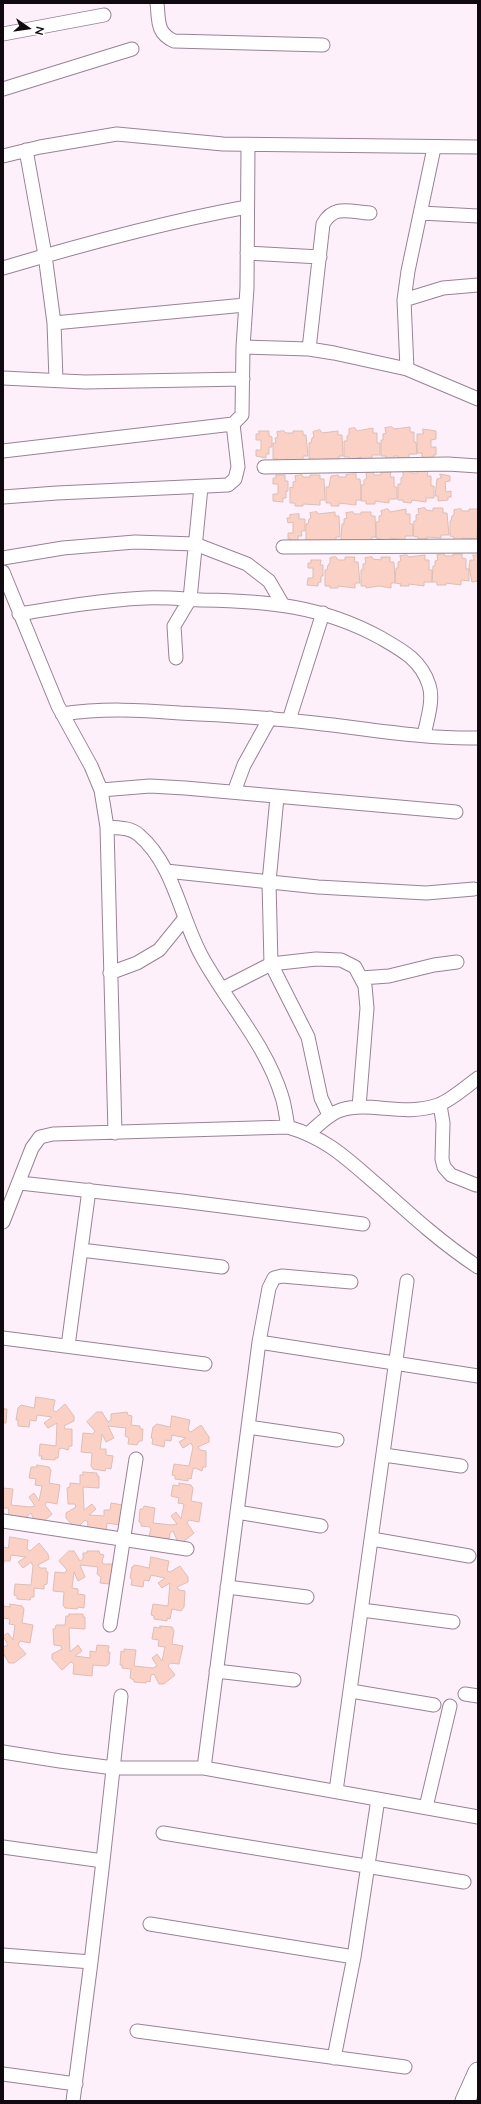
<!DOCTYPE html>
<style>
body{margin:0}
#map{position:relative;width:481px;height:2104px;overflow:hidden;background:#fdf0fb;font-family:Lato,sans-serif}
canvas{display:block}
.frame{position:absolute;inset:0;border:4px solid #10090f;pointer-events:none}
.north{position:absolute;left:8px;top:8px;width:40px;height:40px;-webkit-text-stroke:3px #fff;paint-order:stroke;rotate:103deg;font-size:11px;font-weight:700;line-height:16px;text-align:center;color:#10090f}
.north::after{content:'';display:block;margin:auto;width:14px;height:18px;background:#10090f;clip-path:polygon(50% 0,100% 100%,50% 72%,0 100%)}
</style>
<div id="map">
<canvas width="481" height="2104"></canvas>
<div class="frame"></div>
<div class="north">N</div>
</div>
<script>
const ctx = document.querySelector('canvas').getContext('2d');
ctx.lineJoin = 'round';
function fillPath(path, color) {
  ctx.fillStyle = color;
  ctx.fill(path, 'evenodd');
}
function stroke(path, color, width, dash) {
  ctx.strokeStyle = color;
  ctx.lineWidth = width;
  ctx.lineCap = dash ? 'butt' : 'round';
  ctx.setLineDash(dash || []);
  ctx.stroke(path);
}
const building = new Path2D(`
 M392,427L394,429L410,427V432H414V442H416L417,454H409V458H398V456H394V459L386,458V456H381V440H383V434L386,433L385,428Z
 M355,428L357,431L373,428V433H377V443H380V455H372V459H361V457L357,458V460H349V457H344V441H347V436L349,434V429Z
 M423,429L436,431V439L431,440V447H436V455H433L434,458H422V453H417V434H423Z
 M320,430L322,433L338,431V435H342L343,456H339V461L327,459L314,462V459H309V443H311L312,438L314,437L313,432Z
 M259,431H269V436L272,437V447H269V454H266V458L256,456V450H261V440H256V434H259Z
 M284,431L286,433H293V431H303V435H306L308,456H303V461L286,459V462H278V459H273V443H276L275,438L278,437L277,432Z
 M410,471L411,473H418V471H428L427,476H431V486H434V498H426V502L412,500L411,503L403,502V500H398V484H401V478L403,477V472Z
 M373,472L374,475H381V472H391L390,477H394V487H397V499H389V503L375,501V504H366V501H361V485H364V480L367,478L366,473Z
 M356,474V479H360L361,489V500H356V505L339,503V506H331V503H326V487H329L331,476L338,475L339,477H346V475Z
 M440,474L450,476V481L445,482L446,492L451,491V497H448V500L438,501V496H435L437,479L441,478Z
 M276,475H285V481H288V491H286V498H283V502L273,501V494H278V484H273V478H276Z
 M302,475L303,477H310V475H320V479H324L325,500H320V505L303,504V506H295V503H290V487L293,488V482L296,481L295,476Z
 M425,508L426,510L433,511V508H443V513H447L449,535H441V538L427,537V539H418V537L413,536L414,521H416V515L419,514L418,509Z
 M388,509L390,512L406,509V514H410V524H413V536H405V540L390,538V541L376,538V522H379V516L382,515L381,511Z
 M461,509L462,511H469V509H478L477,539L462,538V540H454V537L450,536V521H451L452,516L454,515V510Z
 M317,512L318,514L335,512V516H339L340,537H336V542L311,543V540H306V524H308L309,519L311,518L310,513Z
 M353,512L354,514H361V512H371V516H375L376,537H372V542L347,543V540H341L342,524H344V519L347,518L346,513Z
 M299,514V519H305V531H301L302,536H298V540L291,541V539H288V533H293V522L288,523L287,518H290V515Z
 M444,554L445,556H453V554H462V558L466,559V569H469V581L461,580V585L446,583V585H437V582H432L433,566H435V561L438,560L437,555Z
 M407,555L409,557L425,555V560H429V570H432V582H424V586L409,584V586H400L401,584L395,583L396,568H398V562L401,561L400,556Z
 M473,555H478V581L472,582L469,567L470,560H474Z
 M336,557L338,560H345V557H355L354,562H358L360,583H355V588L338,586V588H330V586H325V570H327L328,565L330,563V558Z
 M372,557L373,559L381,560V557H390V562H394L395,583H391V588L379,586L366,588V586H361V570H363V564L366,563L365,558Z
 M311,560H321L320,565H323V576H321V582L318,583V586L307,585L308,578H313V568H308V563H311Z
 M36,1397L55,1400L53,1410L56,1412L65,1404L74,1416V1421L64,1426L65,1429H72V1446H69L68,1450L62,1448L59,1449L58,1458H55V1460L41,1459L42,1456H39L40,1444L56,1446L57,1423L48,1428L44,1423L52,1417L37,1415L36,1421L30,1420L29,1427L18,1426V1420H16L18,1408L21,1405L34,1408Z
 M3,1406L4,1409H7L6,1423H3V1425Z
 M97,1412H102L108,1422L111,1420V1414L127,1412L128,1415L132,1416L131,1425L140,1426V1429H143L142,1441H139L137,1445L128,1444L129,1438L125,1436L126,1428L108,1426L114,1438L106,1442L102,1434L100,1449H106V1455L113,1456L111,1469L106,1468L105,1471L93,1469L91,1466L92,1453L81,1452L83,1433L93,1434L95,1431L87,1422Z
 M172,1416L190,1420L188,1430L191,1432L201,1425L209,1437V1442L198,1447L200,1450L206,1451V1467H203L202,1471L195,1468L193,1469L191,1479L188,1478V1481L175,1479V1476L172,1475L174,1464L189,1466L193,1447L191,1443L183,1448L179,1442L186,1438L172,1435L171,1441L165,1440L164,1447L152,1444L153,1439L151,1438L153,1427L157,1424L170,1427Z
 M37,1465L49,1467L51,1470L49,1483L60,1485L57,1504L47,1502L45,1505L52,1514L41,1524H36L31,1513L28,1515L27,1521L7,1518L9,1511L8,1508H3V1488L13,1489L11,1505L30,1507L35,1506L29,1497L34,1493L39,1501L42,1486L35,1485L36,1479L29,1478L31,1467H37Z
 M83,1472L97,1473V1476H99V1488L83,1487L84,1510L92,1504L96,1509L89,1515L104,1516V1510H110L111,1503L123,1505L120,1525L107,1523L106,1534L87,1532L88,1522L85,1520L76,1529L66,1518V1513L76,1507L75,1504H68L67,1488L70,1487V1483L80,1484V1475H83Z
 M179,1483L191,1485L193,1488L191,1501L202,1503L199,1522L189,1520L187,1523L194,1533L183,1542H178L173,1531L170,1533L169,1539L153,1540L149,1536L151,1529L150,1527L141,1526V1523L139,1522L140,1509H143L144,1506L155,1508L153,1523L172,1525L177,1524L171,1516L176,1512L181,1519L184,1504L178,1503L179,1498L171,1496L173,1485L179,1486Z
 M10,1537L28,1540L27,1549L30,1551L39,1543L48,1554L49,1559L38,1565L40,1568H46V1572H48L47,1584L44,1585V1589L34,1588V1597H31L30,1600L17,1599V1596L14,1595L15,1584L31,1585L33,1566L31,1562L23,1568L18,1562L26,1557L11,1555L10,1561H4L3,1568V1547L8,1548Z
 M69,1551H74L80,1561L83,1559V1553H87V1551H99L100,1554L104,1555L102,1561L103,1564H112V1567L114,1568L109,1584L100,1583L101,1577L97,1574L98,1567L80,1565L85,1577L78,1581L74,1572L72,1588L78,1589V1594L85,1595L84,1608L78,1607L77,1609L65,1608L63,1605L64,1592L53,1591L55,1572L65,1573L67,1570L59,1561Z
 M151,1557L169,1561L167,1571L170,1572L180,1566L188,1577V1582L177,1587L179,1590L185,1591L184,1607L181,1611L172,1609L170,1619L167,1618V1621L154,1619V1616L151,1615L153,1604L168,1606L170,1583L162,1588L158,1583L165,1578L151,1575L149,1581L144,1580L143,1587L131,1585L132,1579L130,1578L132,1567L135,1565L149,1568Z
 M10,1604L22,1606L24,1609L22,1623L33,1625L30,1643L20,1641L18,1645L26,1654L14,1663H9L3,1653V1647L8,1645L3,1636L8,1633L13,1640L15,1625L9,1624L10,1619L3,1618V1615L4,1606L10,1607Z
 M69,1614H83V1617H85V1629L69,1628L70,1652L78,1645L82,1651L75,1656L90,1658V1651L96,1652L97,1645L109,1646L108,1652H110L109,1664L106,1666L93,1665L92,1676L73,1674L74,1664L71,1662L62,1670L52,1659V1654L62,1649L61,1646L54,1645L53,1629H55L56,1625H65L66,1616H69Z
 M160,1626L172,1627L174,1631L172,1644L183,1646L179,1664L170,1663L168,1666L175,1675L164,1684H159L154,1674L151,1675L150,1682L147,1681L146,1683L134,1682V1680L130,1678L131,1669L122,1668V1665H120L121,1651L124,1652V1649L136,1650L134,1666L153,1668L157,1666L152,1658L157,1654L162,1661L165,1647L158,1646L159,1640L152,1639L154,1627L160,1628Z`);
const street = new Path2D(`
 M157,3C159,20 156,33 174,41L323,45
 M3,34L104,15
 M3,89L132,49
 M26,150L45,255L54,323L56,380
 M3,156L40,147L117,134L223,144L478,147
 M421,213L478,216
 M247,253L320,257
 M3,268C84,244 164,222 247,207
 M404,300L443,288L478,285
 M54,323L245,305
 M243,347L309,349L334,353L407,369L478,399
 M309,349L323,224C334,204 350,212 370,213
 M407,369L404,300L408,271L434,148
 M3,378L85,382L243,379
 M3,451L233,424L242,415L243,347L247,288L248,145
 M264,467L448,464L478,466
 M3,497L57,493L228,485L235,479L238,467L233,424
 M283,547L478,546
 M3,558L63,548L135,542L195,544L247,564L269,581L283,605
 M3,572L58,706L91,766L101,790L107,827L115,1133
 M19,614C61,607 103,600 145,598C164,597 184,599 203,600C268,601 323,606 381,638C402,650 421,660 429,685C434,700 427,720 424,735
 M176,658L174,626L190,599L201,487
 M62,714C102,708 140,710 180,713C225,715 270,718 315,723C369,729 424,739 478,738
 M289,720L323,613
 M101,790L150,786L185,788L456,812
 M234,792L244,765L270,718
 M277,797L269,882L271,964L308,1037L321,1098L329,1115
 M107,827C118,828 130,827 139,835C174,865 180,916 201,955C227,1003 266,1044 282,1097C285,1106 286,1117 288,1127
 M166,871L318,887L426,893L474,889
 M110,973L137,963L159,950L185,918
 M361,978L389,976L434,965L457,962
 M222,989L271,964L316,959L341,960L355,967L365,986L367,1008L359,1107
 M440,1105L443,1123L442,1159L444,1167L451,1175L476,1185
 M309,1133C319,1125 328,1114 341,1110C371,1101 403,1117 438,1105C450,1101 467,1086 478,1078
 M20,1183L182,1201L363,1224
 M3,1222L32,1148L40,1137L53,1134L288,1127C329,1139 349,1161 381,1188C412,1216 443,1244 478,1267
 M81,1250L222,1267
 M3,1338L205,1364
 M259,1342L478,1376
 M68,1346L89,1190
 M248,1427L337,1440
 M384,1455L461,1466
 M237,1512L321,1526
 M3,1521L187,1549
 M372,1539L469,1556
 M227,1587L307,1597
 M362,1610L453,1622
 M110,1625L136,1459
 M216,1671L294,1680
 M351,1691L434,1705
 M465,1694L478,1696
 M3,1752L60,1761L114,1768H204L478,1817
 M204,1768L259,1342L269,1288L274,1278L282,1276L351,1282
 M336,1791L407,1281
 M426,1807L450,1706
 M163,1833L464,1882
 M3,1847L103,1861L91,1962
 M103,1861L121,1696
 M150,1924L354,1957
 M3,1955L91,1962L73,2101
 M137,2031L405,2067
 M334,2058L354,1957L378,1799
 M3,2074L76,2084`);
const secondary = new Path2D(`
 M465,2101L478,2072`);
fillPath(building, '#fcd1c5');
stroke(building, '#dbbeb6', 1);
stroke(street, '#978395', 15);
stroke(secondary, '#978395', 21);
stroke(street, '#fff', 13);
stroke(secondary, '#fff', 19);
</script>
